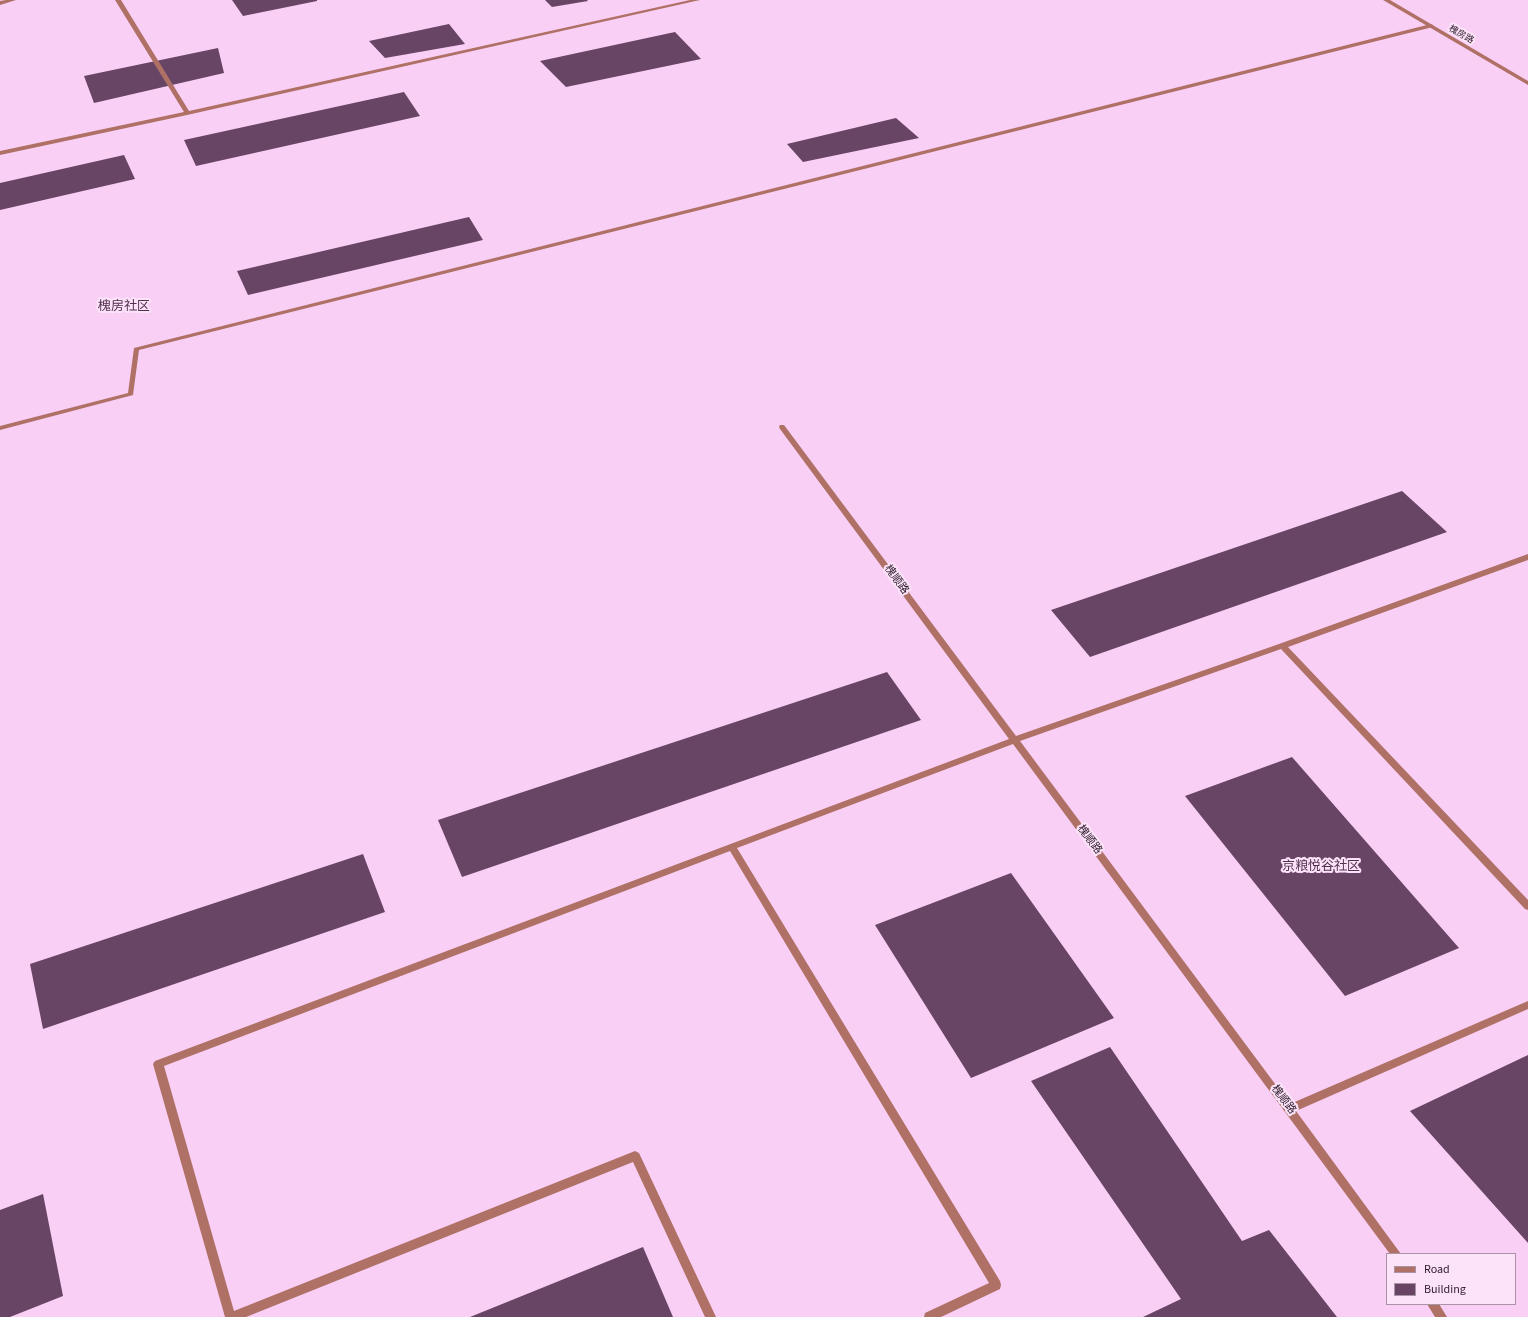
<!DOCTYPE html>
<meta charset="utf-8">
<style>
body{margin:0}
#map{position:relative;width:1528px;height:1317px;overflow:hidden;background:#facff5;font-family:"Source Sans 3",sans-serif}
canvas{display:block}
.legend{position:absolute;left:1386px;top:1253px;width:130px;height:52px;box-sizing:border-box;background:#fde3f9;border:1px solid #a993a6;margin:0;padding:5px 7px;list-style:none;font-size:12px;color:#2a1b29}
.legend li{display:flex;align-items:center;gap:8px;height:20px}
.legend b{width:20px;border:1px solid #a993a6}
</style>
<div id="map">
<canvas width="1528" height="1317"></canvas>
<ul class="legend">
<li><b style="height:5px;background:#af7066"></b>Road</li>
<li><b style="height:11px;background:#684565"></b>Building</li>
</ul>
</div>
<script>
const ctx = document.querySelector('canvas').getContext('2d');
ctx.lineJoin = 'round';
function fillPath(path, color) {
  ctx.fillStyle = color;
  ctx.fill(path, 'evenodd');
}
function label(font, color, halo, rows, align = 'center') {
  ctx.font = font + ' "Source Sans 3","Noto Sans SC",sans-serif';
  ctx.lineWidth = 4;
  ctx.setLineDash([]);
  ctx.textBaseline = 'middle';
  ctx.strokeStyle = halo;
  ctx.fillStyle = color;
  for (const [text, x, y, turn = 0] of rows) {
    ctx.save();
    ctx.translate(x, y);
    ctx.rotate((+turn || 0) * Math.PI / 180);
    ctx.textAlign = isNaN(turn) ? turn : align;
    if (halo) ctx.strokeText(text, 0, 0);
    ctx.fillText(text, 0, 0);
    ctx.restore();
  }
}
const building = new Path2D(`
 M232,0H317V1L243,16Z
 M545,0H587L588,1L552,7Z
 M449,24L465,44L385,58L369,41Z
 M675,32L701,59L566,87L540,61Z
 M218,48L224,73L94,103L84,76Z
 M404,92L420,116L196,166L184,140Z
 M896,118L919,138L803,162L787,144Z
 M124,155L135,179L0,210V183Z
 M469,217L483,240L248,295L237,271Z
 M1402,491L1447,532L1090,657L1051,610Z
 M887,672L921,720L462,877L438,820Z
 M1292,757L1459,948L1345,996L1185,796Z
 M363,854L385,912L43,1029L30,964Z
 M1011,873L1114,1018L971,1078L875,925Z
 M1110,1047L1242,1241L1269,1230L1337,1317H1143L1181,1299L1031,1081Z
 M1528,1055V1243L1410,1111Z
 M43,1194L63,1296L10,1317H0V1210Z
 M643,1247L673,1317H470Z`);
const service = new Path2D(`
 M6,0H16L0,5V1Z
 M115,0H121L189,111L690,0H700L187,115L0,155V151L184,112Z`);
const minor = new Path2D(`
 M1431,24L1433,25V27L139,350L133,395L0,430V426L128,393L134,348Z
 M780,425H784L1016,736L1279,644L1528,554V560L1288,647L1528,900V910L1525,909L1281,649L1020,741L1290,1104L1528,1001V1009L1296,1111L1401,1254H1390L1013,744L737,848L1000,1281L1001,1285L1000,1289L941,1317H924L925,1313L989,1283L730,851L164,1066L234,1311L635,1151L639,1153L716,1317H705L633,1162L246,1317H225L153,1064L155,1061L1009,739L780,429L779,427Z
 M1427,1304H1439L1447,1317H1435Z`);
const tertiary = new Path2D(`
 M1383,0H1390L1528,81V85Z`);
const farStreetnames = [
 ["槐房路",1461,35,30]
];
const streetNames = [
 ["槐顺路",896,580,54],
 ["槐顺路",1089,840,53],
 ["槐顺路",1283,1100,53]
];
const quarterNames = [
 ["槐房社区",124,307],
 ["京粮悦谷社区",1321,867]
];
fillPath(building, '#684565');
fillPath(service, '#af7066');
fillPath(minor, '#af7066');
fillPath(tertiary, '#af7066');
label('9px', '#2a1b29', '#fde3f9', farStreetnames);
label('11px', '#2a1b29', '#fde3f9', streetNames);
label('13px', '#52304f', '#fde3f9', quarterNames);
</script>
